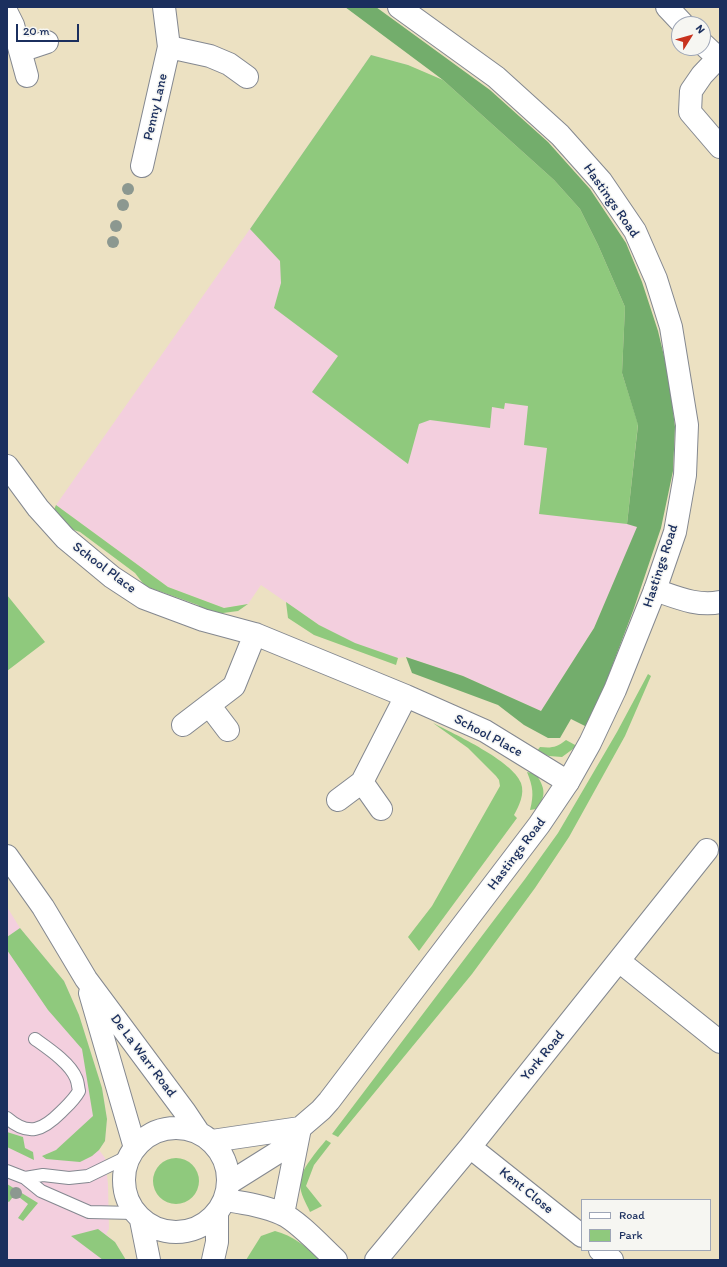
<!DOCTYPE html>
<style>
body{margin:0}
#map{position:relative;width:727px;height:1267px;overflow:hidden;background:#ece1c2;font-family:Itim,sans-serif}
canvas{display:block}
.frame{position:absolute;inset:0;border:8px solid #1b2f5e;pointer-events:none}
.legend{position:absolute;left:581px;top:1199px;width:130px;height:52px;box-sizing:border-box;background:#f6f6f2;border:1px solid #9ea6b7;margin:0;padding:5px 7px;list-style:none;font-size:12px;color:#1b2f5e}
.legend li{display:flex;align-items:center;gap:8px;height:20px}
.legend b{width:20px;border:1px solid #9ea6b7}
.north{position:absolute;left:671px;top:16px;width:40px;height:40px;box-sizing:border-box;background:#f6f6f2;border:1px solid #9ea6b7;border-radius:50%;rotate:53deg;font-size:11px;font-weight:700;line-height:16px;text-align:center;color:#1b2f5e}
.north::after{content:'';display:block;margin:auto;width:14px;height:18px;background:#c8321e;clip-path:polygon(50% 0,100% 100%,50% 72%,0 100%)}
.scale{position:absolute;left:16px;top:24px;width:63px;height:18px;box-sizing:border-box;border:2px solid #1b2f5e;border-top:0;padding-left:5px;font-size:12px;line-height:14px;white-space:nowrap;color:#1b2f5e;-webkit-text-stroke:3px #f6f6f2;paint-order:stroke}
</style>
<div id="map">
<canvas width="727" height="1267"></canvas>
<div class="frame"></div>
<ul class="legend">
<li><b style="height:5px;background:#fff"></b>Road</li>
<li><b style="height:11px;background:#8fc97d"></b>Park</li>
</ul>
<div class="north">N</div>
<div class="scale">20 m</div>
</div>
<script>
const ctx = document.querySelector('canvas').getContext('2d');
ctx.lineJoin = 'round';
function fillPath(path, color) {
  ctx.fillStyle = color;
  ctx.fill(path, 'evenodd');
}
function stroke(path, color, width, dash) {
  ctx.strokeStyle = color;
  ctx.lineWidth = width;
  ctx.lineCap = dash ? 'butt' : 'round';
  ctx.setLineDash(dash || []);
  ctx.stroke(path);
}
function label(font, color, halo, rows, align = 'center') {
  ctx.font = font + ' Itim,sans-serif';
  ctx.lineWidth = 3;
  ctx.setLineDash([]);
  ctx.textBaseline = 'middle';
  ctx.strokeStyle = halo;
  ctx.fillStyle = color;
  for (const [text, x, y, turn = 0] of rows) {
    ctx.save();
    ctx.translate(x, y);
    ctx.rotate((+turn || 0) * Math.PI / 180);
    ctx.textAlign = isNaN(turn) ? turn : align;
    if (halo) ctx.strokeText(text, 0, 0);
    ctx.fillText(text, 0, 0);
    ctx.restore();
  }
}
const built = new Path2D(`
 M371,55L408,65L627,524L638,527L594,628L541,711L463,676L406,657L398,658L354,643L319,625L261,585L248,604L224,608L168,587L56,505L245,236Z
 M7,907L20,928L64,981L79,1015L102,1088L107,1119L105,1141L99,1150L105,1158L108,1184L109,1229L106,1234L115,1242L126,1260H7Z`);
const green = new Path2D(`
 M371,55L408,65L443,80L554,180L580,209L598,245L625,307L622,373L638,424L627,524L539,514L547,448L524,445L528,406L505,403L504,409L492,407L490,428L430,420L419,424L408,464L312,392L338,356L274,308L281,283L280,261L250,229Z
 M56,505L168,587L224,608L248,604L238,611L223,613L220,617L207,614L198,605L145,586L135,573L80,532L68,528L53,512Z
 M7,595L45,642L7,671Z
 M286,602L319,625L355,643L398,658L396,665L314,635L288,618Z
 M648,674L651,676L625,736L569,837L535,888L472,974L338,1137L332,1134L525,879L558,833L617,732Z
 M433,723C454,734 513,761 521,783C525,794 519,806 514,815L517,818L419,951L408,937L432,906L500,786L499,780L496,776L468,748Z
 M566,740L577,746L562,757L549,756L537,751L540,747C551,748 556,748 566,740Z
 M527,772L536,774C545,788 547,796 536,809L530,810C534,794 533,787 527,772Z
 M20,928L64,981L79,1015L102,1088L107,1119L105,1141L99,1150L92,1156L80,1162L46,1159L42,1156L56,1150L93,1116L82,1049L48,1010L7,950V937Z
 M7,1132L23,1137L25,1148L33,1152L34,1160L7,1147Z
 M326,1140L331,1143L314,1165L306,1186L322,1206L310,1212C306,1203 300,1194 300,1183C300,1170 318,1150 326,1140Z
 M153 1181a23 23 0 1 1 46 0a23 23 0 1 1-46 0Z
 M7,1184L38,1203L23,1221L18,1218L28,1204L15,1194L9,1202L7,1201Z
 M98,1229L115,1242L126,1260H103L71,1236Z
 M275,1231C292,1235 308,1248 321,1260H246L261,1236Z`);
const forest = new Path2D(`
 M345,7H376L490,90L548,142L590,189L626,243L642,282L658,331L669,377L675,427L673,471L661,528L633,611L600,698L587,727L571,719L560,738H548L524,725L498,705L412,673L406,657L463,676L541,711L594,628L637,527L627,524L638,425L622,373L625,307L598,245L580,209L554,180L443,80Z`);
const lane = new Path2D(`
 M7,1118C29,1137 43,1130 61,1112C68,1105 74,1100 79,1091C78,1087 78,1082 76,1078C70,1063 49,1049 35,1039
 M7,1171L25,1178L41,1191L89,1212L135,1213
 M25,1178L43,1175L69,1178L88,1176L129,1156`);
const street = new Path2D(`
 M667,7L683,24
 M7,13L13,25L27,76
 M703,44L718,58
 M169,47L210,56L229,64L247,77
 M20,51L47,42
 M720,56L702,75L691,91L690,112L720,147
 M142,166L169,47L164,7
 M7,466L38,508L65,538L112,577L144,598L203,620L255,634L406,696L485,731L568,782
 M655,590C676,597 698,607 720,602
 M209,705L228,730
 M183,725L234,686L255,634
 M362,782L381,809
 M338,800L362,782L406,696
 M619,961L720,1042
 M470,1147L582,1236
 M225,1200C244,1203 265,1206 282,1214C297,1220 323,1248 336,1260
 M283,1214L300,1128
 M600,1250L612,1260
 M376,1260L470,1147L707,850`);
const primary = new Path2D(`
 M212,1141L300,1128
 M229,1183L280,1151L300,1128L321,1110L329,1101L539,825L568,782L590,743L615,690L655,590L675,532L685,475L687,425L671,327L656,279L635,231L601,181L560,135L496,77L399,7`);
const highway = new Path2D(`
 M7,856L43,907L86,979L185,1112L199,1133
 M90,993L135,1148
 M124 1180a52 52 0 1 1 104 0a52 52 0 1 1-104 0Z
 M141,1220L149,1260
 M213,1260L217,1242V1214`);
const trees = [
 [128,189],
 [123,205],
 [116,226],
 [113,242],
 [16,1193]
];
const streetNames = [
 ["Penny Lane",156,107,-77],
 ["Hastings Road",611,201,55],
 ["Hastings Road",661,566,-72],
 ["School Place",104,568,37],
 ["School Place",488,736,28],
 ["Hastings Road",517,854,-53],
 ["De La Warr Road",143,1056,53],
 ["York Road",543,1056,-51],
 ["Kent Close",526,1191,39]
];
fillPath(built, '#f3cfde');
fillPath(green, '#8fc97d');
fillPath(forest, '#73ad6c');
stroke(lane, '#848890', 14);
stroke(street, '#848890', 24);
stroke(primary, '#848890', 24);
stroke(highway, '#848890', 24);
stroke(lane, '#fff', 12);
stroke(street, '#fff', 22);
stroke(primary, '#fff', 22);
stroke(highway, '#fff', 22);
ctx.fillStyle = '#8c9890';
for (const [x, y] of trees) {
  ctx.beginPath();
  ctx.arc(x, y, 6, 0, 2 * Math.PI);
  ctx.fill();
}
label('14px', '#1b2f5e', '#f6f6f2', streetNames);
</script>
